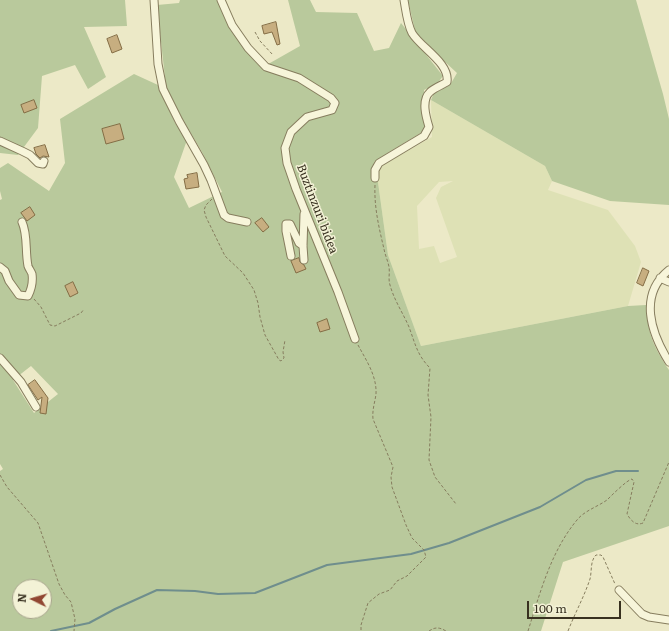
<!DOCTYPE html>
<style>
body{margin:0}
#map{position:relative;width:669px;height:631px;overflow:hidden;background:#ece9c7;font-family:Literata,serif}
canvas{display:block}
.north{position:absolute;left:12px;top:579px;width:40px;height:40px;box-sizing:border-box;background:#f3f2d6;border:1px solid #a8a58d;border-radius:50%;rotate:275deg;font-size:11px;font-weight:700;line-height:16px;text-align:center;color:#383120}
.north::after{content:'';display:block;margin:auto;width:14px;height:18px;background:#914732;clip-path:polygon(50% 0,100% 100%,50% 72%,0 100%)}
.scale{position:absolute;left:527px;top:601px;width:94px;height:18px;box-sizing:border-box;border:2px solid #383120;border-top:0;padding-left:5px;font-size:12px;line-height:14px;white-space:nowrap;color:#383120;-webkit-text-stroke:3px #f3f2d6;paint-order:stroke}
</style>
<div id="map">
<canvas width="669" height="631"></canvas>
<div class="north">N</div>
<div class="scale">100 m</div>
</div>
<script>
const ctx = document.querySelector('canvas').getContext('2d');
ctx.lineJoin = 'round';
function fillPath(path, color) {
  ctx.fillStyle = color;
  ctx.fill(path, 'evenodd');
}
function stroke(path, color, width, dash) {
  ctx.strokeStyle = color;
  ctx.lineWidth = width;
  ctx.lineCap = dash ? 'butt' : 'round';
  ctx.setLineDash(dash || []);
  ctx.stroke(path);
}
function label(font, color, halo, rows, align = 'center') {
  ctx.font = font + ' Literata,serif';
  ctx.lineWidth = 3;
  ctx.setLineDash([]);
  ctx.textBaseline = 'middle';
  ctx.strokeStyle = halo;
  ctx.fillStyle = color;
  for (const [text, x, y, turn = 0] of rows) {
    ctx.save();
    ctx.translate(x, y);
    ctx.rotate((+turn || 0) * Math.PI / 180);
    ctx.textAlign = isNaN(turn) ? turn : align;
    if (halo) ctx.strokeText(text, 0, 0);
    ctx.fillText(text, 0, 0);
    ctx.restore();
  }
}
const farmland = new Path2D(`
 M431,100L545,166L552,181L548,190L608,210L635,246L641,262L628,306L421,346L388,255L377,175L381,166L432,137ZM453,181L441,187L436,198L457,257L440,263L434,246L419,249L417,206L439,182Z`);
const green = new Path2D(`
 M0,0H125L127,26L84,27L106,77L88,89L75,65L42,76L38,128L18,155L0,153Z
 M180,0H217L230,26L263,67L300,46L288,0H310L316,12L357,13L374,51L389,48L401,23L443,76L437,84L424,90V131L386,154L374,162L377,175L388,255L421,346L628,306L646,305C648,334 653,346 669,370V526L563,562L541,631H0V471L3,469L0,464V200L2,199L0,191V168L8,163L49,191L65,163L60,119L134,74L158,85L175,123L187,140L174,177L189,208L222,192L202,152L183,120L166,87L157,5L179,3ZM31,366L58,394L34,413L13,380ZM20,587H44V611H20Z
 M408,0H636L663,94L669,119V205L610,201L552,181L545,166L431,100L434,93L450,85L457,73L416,35Z`);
const stream = new Path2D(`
 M51,631L89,623L115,609L157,590L195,591L218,594L255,593L327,565L411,554L449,543L540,507L586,480L616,471H638`);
const building = new Path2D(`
 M276,22L280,44L277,45L272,32L264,34L262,26Z
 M117,35L122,49L112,53L107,39Z
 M34,100L37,108L24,113L21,105Z
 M120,124L124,139L106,144L102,129Z
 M45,145L49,157L43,156L40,158L36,154L34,148Z
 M197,173L199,187L186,189L184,179L188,178L187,175Z
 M30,207L35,215L27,221L21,213Z
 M262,218L269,227L263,232L255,223Z
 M299,258L300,262L304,265L306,269L296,273L291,261Z
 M643,268L649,271L643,286L637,283Z
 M73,282L78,293L70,297L65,286Z
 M327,319L330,329L320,332L317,323Z
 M35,380L48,398L46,414L40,413L42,397L38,400L28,385Z`);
const path = new Path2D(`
 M255,32L260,41L273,55
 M375,185C374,207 379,228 384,249C385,255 388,261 389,267C390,273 388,279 390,285C394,300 403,313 409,327C415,343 417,355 430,368L428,395L431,417L429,460L435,477L456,504
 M212,199L206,205L204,210L206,217L225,256L243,273L254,290L258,303L260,317L265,335L279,360L281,361L284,358L283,352L285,340
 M34,299L41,307L50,325L55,326L81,313L84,309
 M358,345C366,360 377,376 376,394C375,402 372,410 373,419L393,467L391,477L392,487L406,525L412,538L424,550L426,557L407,576L397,581L390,590L379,594L368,603L361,625V631
 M0,475L7,487L38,523L59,584L65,595L71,602L75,619L74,631
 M429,631C435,627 439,627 446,631
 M528,631C540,593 551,551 577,520C584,511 597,507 607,500C612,495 627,480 632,479L634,482L627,514C631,521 636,526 643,523L669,462
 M568,631C575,613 584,597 590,579C592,571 590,561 596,555H601L603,557L615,584`);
const minor = new Path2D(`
 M154,0L158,64L163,89L179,121L204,165L211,180L224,215L228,218L247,222
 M221,0L232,25L248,48L266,67L299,78L331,98L335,103L332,110L307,117L291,132L285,148L287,163L296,189L338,292L355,339
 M0,141L22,151L30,155L38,163L43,164L44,161
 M375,178V170L379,163L424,136L429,127C426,117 421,100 430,92C434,88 442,85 447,82C450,63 421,48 412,33C407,23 406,11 404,0
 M291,256L286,231V224H290L299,243L303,246
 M304,260L303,246L304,214
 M0,267L5,271L9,281L19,295L28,296C31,290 33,281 32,274C31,271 29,269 28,266C25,251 28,235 22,222
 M669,270C638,295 651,333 669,362
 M660,278L669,282
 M0,358L21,382L36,407
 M619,590L642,614L649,617L669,620`);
const streetNames = [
 ["Buztinzuri bidea",317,209,69]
];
fillPath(farmland, '#dee1b5');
fillPath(green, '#b9c99c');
stroke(stream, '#6f8e8d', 2);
fillPath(building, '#c7ae80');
stroke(building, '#846d45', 1);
stroke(minor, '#867d5e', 9);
stroke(path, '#867d5e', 1, [3, 2]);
stroke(minor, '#f7f5da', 7);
label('12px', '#383120', '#f3f2d6', streetNames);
</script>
